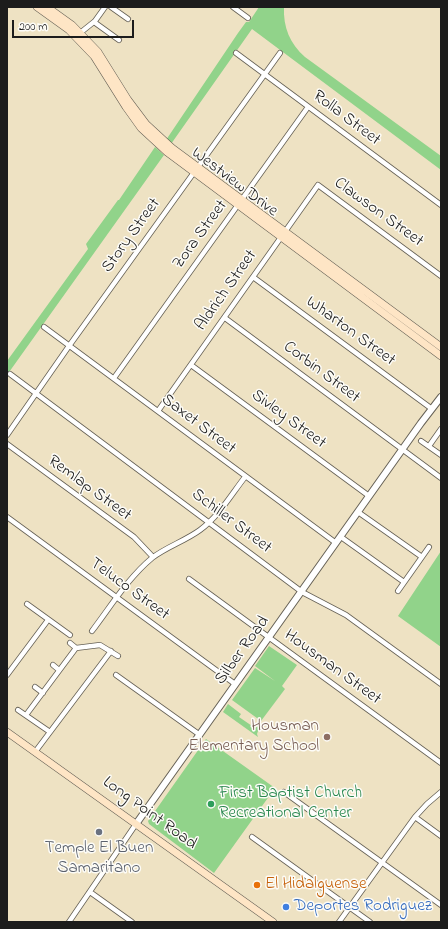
<!DOCTYPE html>
<style>
body{margin:0}
#map{position:relative;width:448px;height:929px;overflow:hidden;background:#eee2c3;font-family:"Indie Flower",sans-serif}
canvas{display:block}
.frame{position:absolute;inset:0;border:8px solid #1c1c1c;pointer-events:none}
.scale{position:absolute;left:12px;top:20px;width:122px;height:18px;box-sizing:border-box;border:2px solid #1c1c1c;border-top:0;padding-left:5px;font-size:12px;line-height:14px;white-space:nowrap;color:#1c1c1c;-webkit-text-stroke:3px #fdfcf7;paint-order:stroke}
</style>
<div id="map">
<canvas width="448" height="929"></canvas>
<div class="frame"></div>
<div class="scale">200 m</div>
</div>
<script>
const ctx = document.querySelector('canvas').getContext('2d');
ctx.lineJoin = 'round';
function fillPath(path, color) {
  ctx.fillStyle = color;
  ctx.fill(path, 'evenodd');
}
function stroke(path, color, width, dash) {
  ctx.strokeStyle = color;
  ctx.lineWidth = width;
  ctx.lineCap = dash ? 'butt' : 'round';
  ctx.setLineDash(dash || []);
  ctx.stroke(path);
}
function label(font, color, halo, rows, align = 'center') {
  ctx.font = font + ' "Indie Flower",sans-serif';
  ctx.lineWidth = 3;
  ctx.setLineDash([]);
  ctx.textBaseline = 'middle';
  ctx.strokeStyle = halo;
  ctx.fillStyle = color;
  for (const [text, x, y, turn = 0] of rows) {
    ctx.save();
    ctx.translate(x, y);
    ctx.rotate((+turn || 0) * Math.PI / 180);
    ctx.textAlign = isNaN(turn) ? turn : align;
    if (halo) ctx.strokeText(text, 0, 0);
    ctx.fillText(text, 0, 0);
    ctx.restore();
  }
}
const green = new Path2D(`
 M259,7H284C283,27 290,44 305,57L441,156V170L252,29L171,144L166,140L238,33L246,22H249Z
 M155,147L164,155L7,375V361L88,249L86,244L118,200H119Z
 M441,551V647L398,616Z
 M269,646L297,665L282,686L285,689L261,721L232,700L255,668L275,681L255,666Z
 M228,704L241,714L239,717L255,728L258,726L259,728L257,734L258,737L223,712Z
 M206,739L275,788L214,873L149,824L148,821Z`);
const minor = new Path2D(`
 M111,7L128,19
 M233,7L248,18
 M94,22L119,40
 M80,33L95,21L105,7
 M236,53L441,205
 M253,277L432,409
 M225,318L441,478
 M44,327L336,543
 M191,365L369,496
 M10,374L302,592L346,615L441,684
 M114,378L308,107
 M158,411L318,185L441,276
 M7,435L69,346L280,53
 M421,441L441,455
 M7,444L134,537L153,557
 M429,446L441,429
 M358,512L422,557
 M7,517L235,684
 M341,537L404,582
 M189,579L441,763
 M398,591L429,547
 M27,604L70,635
 M92,631C111,606 128,578 152,558C166,547 185,541 200,530C219,516 231,495 245,477
 M70,643L76,648
 M53,665L59,670
 M7,675L48,620
 M116,675L200,735
 M35,687L43,693
 M18,710L50,732
 M26,715L76,648L100,645L118,656
 M35,752L111,651
 M284,792L441,905
 M415,817L441,836
 M252,837L370,922
 M90,892L132,922
 M69,922L136,824
 M339,922L415,817L427,804L441,792`);
const tertiary = new Path2D(`
 M136,824L421,423L441,397`);
const secondary = new Path2D(`
 M37,7L69,30L94,56L126,107L141,128L167,152L441,356
 M47,7L72,25L98,52L128,100L146,124L172,148L441,347
 M7,732L273,922`);
const markers = [
 [327,737,4,"#8d6e63"],
 [211,804,4,"#2e9e5b"],
 [99,832,4,"#6b7280"],
 [257,885,4,"#e8710a"],
 [286,907,4,"#3f7fe0"]
];
const streetNames = [
 ["Rolla Street",346,119,37],
 ["Westview Drive",234,183,37],
 ["Clawson Street",378,213,36],
 ["Zora Street",201,235,-54],
 ["Story Street",132,236,-54],
 ["Aldrich Street",227,291,-55],
 ["Wharton Street",350,332,36],
 ["Corbin Street",321,373,37],
 ["Sivley Street",288,420,36],
 ["Saxet Street",198,425,37],
 ["Remlap Street",89,489,36],
 ["Schiller Street",231,522,37],
 ["Teluco Street",129,590,36],
 ["Silber Road",243,651,-54],
 ["Housman Street",332,668,36],
 ["Long Point Road",149,814,36]
];
const educationNames = [
 ["Housman",319,727],
 ["Elementary School",319,747]
];
const leisureNames = [
 ["First Baptist Church",219,794],
 ["Recreational Center",219,814]
];
const worshipNames = [
 ["Temple El Buen",99,849],
 ["Samaritano",99,869]
];
const foodNames = [
 ["El Hidalguense",265,885]
];
const shopNames = [
 ["Deportes Rodriguez",294,907]
];
fillPath(green, '#91d38a');
stroke(minor, '#666156', 6);
stroke(tertiary, '#666156', 8);
stroke(secondary, '#666156', 8);
stroke(minor, '#fff', 4.5);
stroke(tertiary, '#fff', 6);
stroke(secondary, '#fee5c5', 7);
for (const [x, y, r, color] of markers) {
  const dot = new Path2D();
  dot.arc(x, y, r, 0, 2 * Math.PI);
  ctx.fillStyle = color;
  ctx.fill(dot);
  stroke(dot, '#fdfcf7', 1.5);
}
label('17px', '#1c1c1c', '#fdfcf7', streetNames);
label('17px', '#785e54', '#fdfcf7', educationNames, 'right');
label('17px', '#27864d', '#fdfcf7', leisureNames, 'left');
label('17px', '#5b616d', '#fdfcf7', worshipNames);
label('17px', '#c56008', '#fdfcf7', foodNames, 'left');
label('17px', '#366cbe', '#fdfcf7', shopNames, 'left');
</script>
